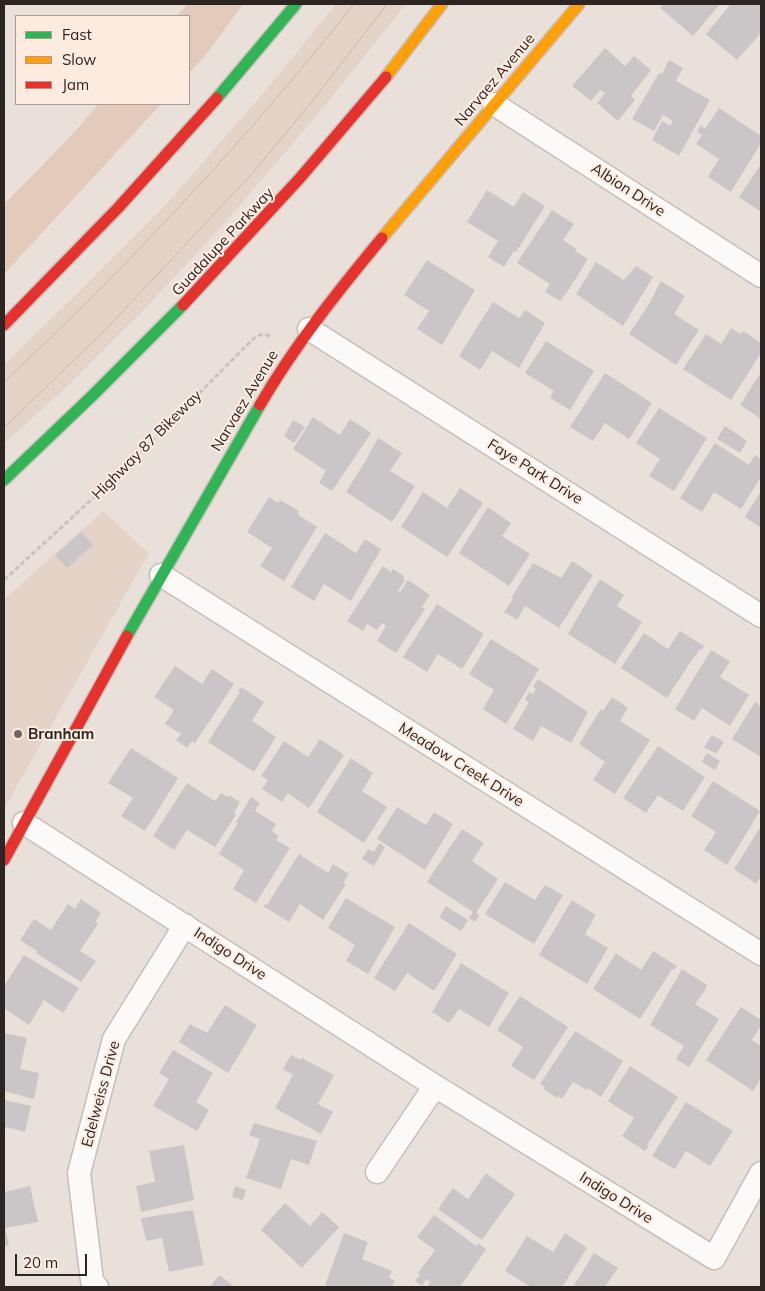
<!DOCTYPE html>
<style>
body{margin:0}
#map{position:relative;width:765px;height:1291px;overflow:hidden;background:#eae0da;font-family:Mulish,sans-serif}
canvas{display:block}
.frame{position:absolute;inset:0;border:5px solid #2c2521;pointer-events:none}
.legend{position:absolute;left:15px;top:15px;width:175px;height:90px;box-sizing:border-box;background:#feebe0;border:1px solid #aa9c94;margin:0;padding:6px 9px;list-style:none;font-size:15px;color:#2c2521}
.legend li{display:flex;align-items:center;gap:10px;height:25px}
.legend b{width:25px;border:1px solid #aa9c94}
.scale{position:absolute;left:15px;top:1254px;width:72px;height:22px;box-sizing:border-box;border:2px solid #2c2521;border-top:0;padding-left:6px;font-size:15px;line-height:18px;white-space:nowrap;color:#2c2521;-webkit-text-stroke:4px #feebe0;paint-order:stroke}
</style>
<div id="map">
<canvas width="765" height="1291"></canvas>
<div class="frame"></div>
<ul class="legend">
<li><b style="height:6px;background:#30b455"></b>Fast</li>
<li><b style="height:6px;background:#ff9f0a"></b>Slow</li>
<li><b style="height:6px;background:#e5322d"></b>Jam</li>
</ul>
<div class="scale">20 m</div>
</div>
<script>
const ctx = document.querySelector('canvas').getContext('2d');
ctx.lineJoin = 'round';
function fillPath(path, color) {
  ctx.fillStyle = color;
  ctx.fill(path, 'evenodd');
}
function stroke(path, color, width, dash) {
  ctx.strokeStyle = color;
  ctx.lineWidth = width;
  ctx.lineCap = dash ? 'butt' : 'round';
  ctx.setLineDash(dash || []);
  ctx.stroke(path);
}
function label(font, color, halo, rows, align = 'center') {
  ctx.font = font + ' Mulish,sans-serif';
  ctx.lineWidth = 4;
  ctx.setLineDash([]);
  ctx.textBaseline = 'middle';
  ctx.strokeStyle = halo;
  ctx.fillStyle = color;
  for (const [text, x, y, turn = 0] of rows) {
    ctx.save();
    ctx.translate(x, y);
    ctx.rotate((+turn || 0) * Math.PI / 180);
    ctx.textAlign = isNaN(turn) ? turn : align;
    if (halo) ctx.strokeText(text, 0, 0);
    ctx.fillText(text, 0, 0);
    ctx.restore();
  }
}
const built = new Path2D(`
 M336,4H406L323,108L223,225L141,313L60,393L4,444V365L118,253L171,199L270,85Z
 M103,511L149,553L4,809V599Z`);
const green = new Path2D(`
 M188,4H243L205,56L189,73V16H177Z
 M99,104H161L4,274V204L69,138Z`);
const building = new Path2D(`
 M663,4H720L693,36L660,8Z
 M731,4H761V35L760,34L737,60L706,34Z
 M605,48L625,66L634,56L651,70L631,96L635,100L618,121L597,103L605,93L600,90L591,101L572,86Z
 M669,60L683,68L676,81L710,100L679,156L652,140L662,121L670,126L673,121L663,115L654,131L632,119L659,73L662,74Z
 M719,108L761,136V143L731,192L708,177L719,159L696,144L702,135L697,132L701,125L705,129Z
 M761,164V212L739,197Z
 M487,190L514,207L523,192L545,206L516,252L514,251L504,267L488,257L498,241L467,222Z
 M552,210L574,224L563,240L577,249L575,251L588,259L566,294H565L560,301L545,292L550,284L517,263Z
 M427,260L475,290L442,345L417,329L429,311L404,295Z
 M596,262L624,280L636,266L653,277L623,326L576,294Z
 M661,281L685,296L674,314L699,330L676,365L629,334L649,304Z
 M493,302L519,318L525,310L545,323L519,368L492,351L480,370L459,356Z
 M731,328L740,334L743,331L761,343V353L731,400L683,369L706,334L721,344Z
 M546,341L594,371L570,410L550,398L554,391L525,373Z
 M761,372V419L740,405Z
 M605,373L652,403L629,439L605,423L593,441L570,427Z
 M659,408L707,438L674,491L649,476L660,459L636,443Z
 M313,417L340,435L350,419L371,433L332,491L319,483L326,471L293,449Z
 M293,420L305,427L294,443L284,436Z
 M725,426L747,441L740,453L717,439Z
 M378,438L402,453L390,471L415,486L392,522L346,492L366,460Z
 M715,443L749,465L755,455L761,459V477L741,509L714,492L702,512L680,498Z
 M460,488L483,503L447,557L401,527L423,492L447,508Z
 M761,491V528L745,517Z
 M269,497L278,503L280,500L299,511L297,514L317,527L284,581L260,566L272,548L247,532Z
 M488,507L511,523L502,536L530,554L509,586L459,553Z
 M81,532L93,545L67,568L55,555Z
 M325,533L356,553L365,539L381,549L351,601L324,584L314,601L291,587Z
 M572,561L593,575L559,628L525,606L517,620L504,612L513,599L511,598L533,563L561,578Z
 M383,566L391,572L393,569L404,576L403,578L405,580L398,591L400,592L408,580L430,595L422,607L425,609L396,653L377,641L386,626L382,623L377,630L367,624L363,631L347,621Z
 M600,579L624,595L617,606L642,622L615,664L568,634Z
 M437,604L484,634L462,669L438,654L427,672L403,657Z
 M680,631L704,646L702,650L700,649L688,666L667,698L621,668L644,633L668,649Z
 M491,639L539,669L506,724L483,709L494,690L469,674Z
 M711,650L730,661L720,677L749,695L730,726L702,708L694,721L675,709Z
 M175,666L202,684L212,669L234,684L195,743L192,741L187,748L176,740L181,734L165,724L174,710L154,697Z
 M538,679L588,712L571,743L541,726L533,741L513,729L529,702L525,700L529,692L533,694L536,689L533,687Z
 M241,687L264,702L252,721L276,737L254,772L208,742L240,692L238,691Z
 M612,697L628,708L620,721L650,740L615,794L593,780L605,762L579,744L601,709L603,711Z
 M755,702L761,706V757L732,739Z
 M712,735L724,742L716,754L704,747Z
 M320,739L344,755L309,808L288,793L282,802L262,789L268,780L261,776L284,741L308,757Z
 M658,746L705,777L683,811L658,795L646,813L623,798Z
 M131,748L178,778L145,831L121,816L133,798L108,783Z
 M707,753L720,761L715,770L702,762Z
 M351,758L373,773L362,791L387,807L364,843L317,812Z
 M713,781L760,811L727,865L704,850L716,832L691,816Z
 M187,783L215,801L221,793L228,797L229,795L240,802L234,813L236,815L215,847L187,830L174,850L153,836Z
 M251,797L260,803L255,811L276,824L272,831L279,836L276,840L290,848L256,903L233,889L244,870L219,854L238,823L236,822Z
 M397,807L426,825L434,812L453,824L425,870L377,839Z
 M761,826V876L756,884L734,869Z
 M462,829L484,843L472,861L498,879L476,913L479,915L475,922L469,918L473,912L427,882Z
 M379,843L385,847L374,866L362,859L368,849L374,852Z
 M299,854L328,873L333,864L349,874L343,883L346,884L323,920L300,904L289,922L263,906L265,904L267,905Z
 M505,882L535,900L545,885L563,895L534,944L485,914Z
 M346,898L395,927L368,974L346,961L355,945L328,928Z
 M81,899L101,913L95,922L98,924L80,951L96,961L81,982L36,953L37,951L20,940L34,919L51,930L68,904L75,909Z
 M572,900L596,915L585,934L608,948L587,984L539,955Z
 M446,906L468,920L461,931L439,917Z
 M409,923L457,954L434,991L407,973L395,991L374,978Z
 M653,951L677,966L674,970L672,969L640,1019L593,989L616,953L641,970Z
 M24,955L79,988L63,1013L44,1000L29,1025L4,1008V986Z
 M461,963L509,993L489,1027L459,1009L449,1023L432,1012Z
 M682,969L707,985L705,988L706,989L695,1004L719,1019L689,1067L676,1059L684,1046L650,1025Z
 M520,996L568,1027L534,1080L511,1066L523,1047L497,1030Z
 M225,1005L257,1025L228,1073L179,1042L190,1024L207,1033Z
 M741,1007L761,1020V1026L752,1040L761,1046V1078L753,1091L706,1060Z
 M575,1031L623,1061L601,1097L588,1088L587,1090L573,1082L562,1099L558,1096L557,1098L544,1089L545,1087L540,1084Z
 M4,1033L27,1038L20,1069L39,1073L34,1099L4,1091Z
 M173,1050L213,1073L196,1102L209,1110L197,1131L153,1106L169,1079L159,1073Z
 M291,1055L301,1060L302,1058L334,1075L318,1104L333,1112L321,1134L275,1108L293,1075L283,1069Z
 M630,1066L678,1097L647,1145L649,1146L645,1151L622,1136L634,1118L608,1101Z
 M4,1100L31,1106L25,1132L6,1127L4,1133Z
 M686,1102L733,1131L710,1166L686,1151L675,1169L652,1156Z
 M254,1123L317,1141L309,1165L291,1159L281,1189L246,1178L260,1139L249,1135Z
 M184,1145L194,1200L141,1212L136,1186L155,1182L149,1151Z
 M486,1173L515,1194L482,1240L438,1209L453,1188L468,1199Z
 M30,1186L38,1222L5,1228L9,1245L4,1247V1192Z
 M235,1186L246,1190L243,1200L232,1197Z
 M285,1203L310,1226L322,1212L339,1227L302,1268L261,1230Z
 M193,1210L204,1265L169,1272L162,1238L146,1241L141,1218Z
 M434,1215L476,1246L478,1243L486,1249L460,1287H427L431,1282L426,1279L422,1286L415,1281L420,1275L418,1273L435,1250L417,1237Z
 M344,1233L368,1242L362,1259L392,1271L389,1278L395,1280L392,1287H331L325,1285Z
 M565,1233L587,1248L562,1287H531L505,1271L527,1236L553,1252Z
 M594,1253L618,1268L605,1287H573Z
 M219,1275L235,1287H210Z`);
const path = new Path2D(`
 M4,580L115,478L253,339C260,334 264,333 272,337`);
const street = new Path2D(`
 M494,104L761,276
 M309,329L761,616
 M161,575L761,954
 M24,823L435,1086L714,1258L761,1173
 M377,1172L435,1086
 M97,1287L92,1281L79,1173L114,1039L185,925`);
const fast = new Path2D(`
 M217,98L296,4
 M4,480L92,396L183,305
 M127,636L260,405`);
const slow = new Path2D(`
 M386,77L442,4
 M382,238L579,4`);
const jam = new Path2D(`
 M183,305L300,178L386,77
 M4,325L118,208L217,98
 M260,405C295,345 338,291 382,238
 M4,860L127,636`);
const tram = new Path2D(`
 M4,382C130,264 247,139 354,4
 M4,428L107,328L249,177L311,103L387,4`);
const markers = [
 [18,734,5,"#6e6662"]
];
const streetNames = [
 ["Narvaez Avenue",495,80,-50],
 ["Albion Drive",628,190,33],
 ["Guadalupe Parkway",223,242,-47],
 ["Narvaez Avenue",245,401,-59],
 ["Highway 87 Bikeway",147,445,-45],
 ["Faye Park Drive",535,472,32],
 ["Meadow Creek Drive",461,765,32],
 ["Indigo Drive",230,954,33],
 ["Edelweiss Drive",101,1094,-75],
 ["Indigo Drive",616,1198,32]
];
const poiNames = [
 ["Branham",28,734]
];
fillPath(built, '#e5d3c8');
fillPath(green, '#e3cabb');
fillPath(building, '#cac6c7');
stroke(street, '#c6beb9', 25);
stroke(fast, '#c6beb9', 14);
stroke(slow, '#c6beb9', 14);
stroke(jam, '#c6beb9', 14);
stroke(path, '#c7c3c2', 3, [5, 2.5]);
stroke(street, '#fcfaf9', 22);
stroke(fast, '#30b455', 11);
stroke(slow, '#ff9f0a', 11);
stroke(jam, '#e5322d', 11);
stroke(tram, '#bcbab8', 1);
for (const [x, y, r, color] of markers) {
  const dot = new Path2D();
  dot.arc(x, y, r, 0, 2 * Math.PI);
  ctx.fillStyle = color;
  ctx.fill(dot);
  stroke(dot, '#feebe0', 2);
}
label('15px', '#2c2521', '#feebe0', streetNames);
label('bold 15px', '#2c2521', '#feebe0', poiNames, 'left');
</script>
